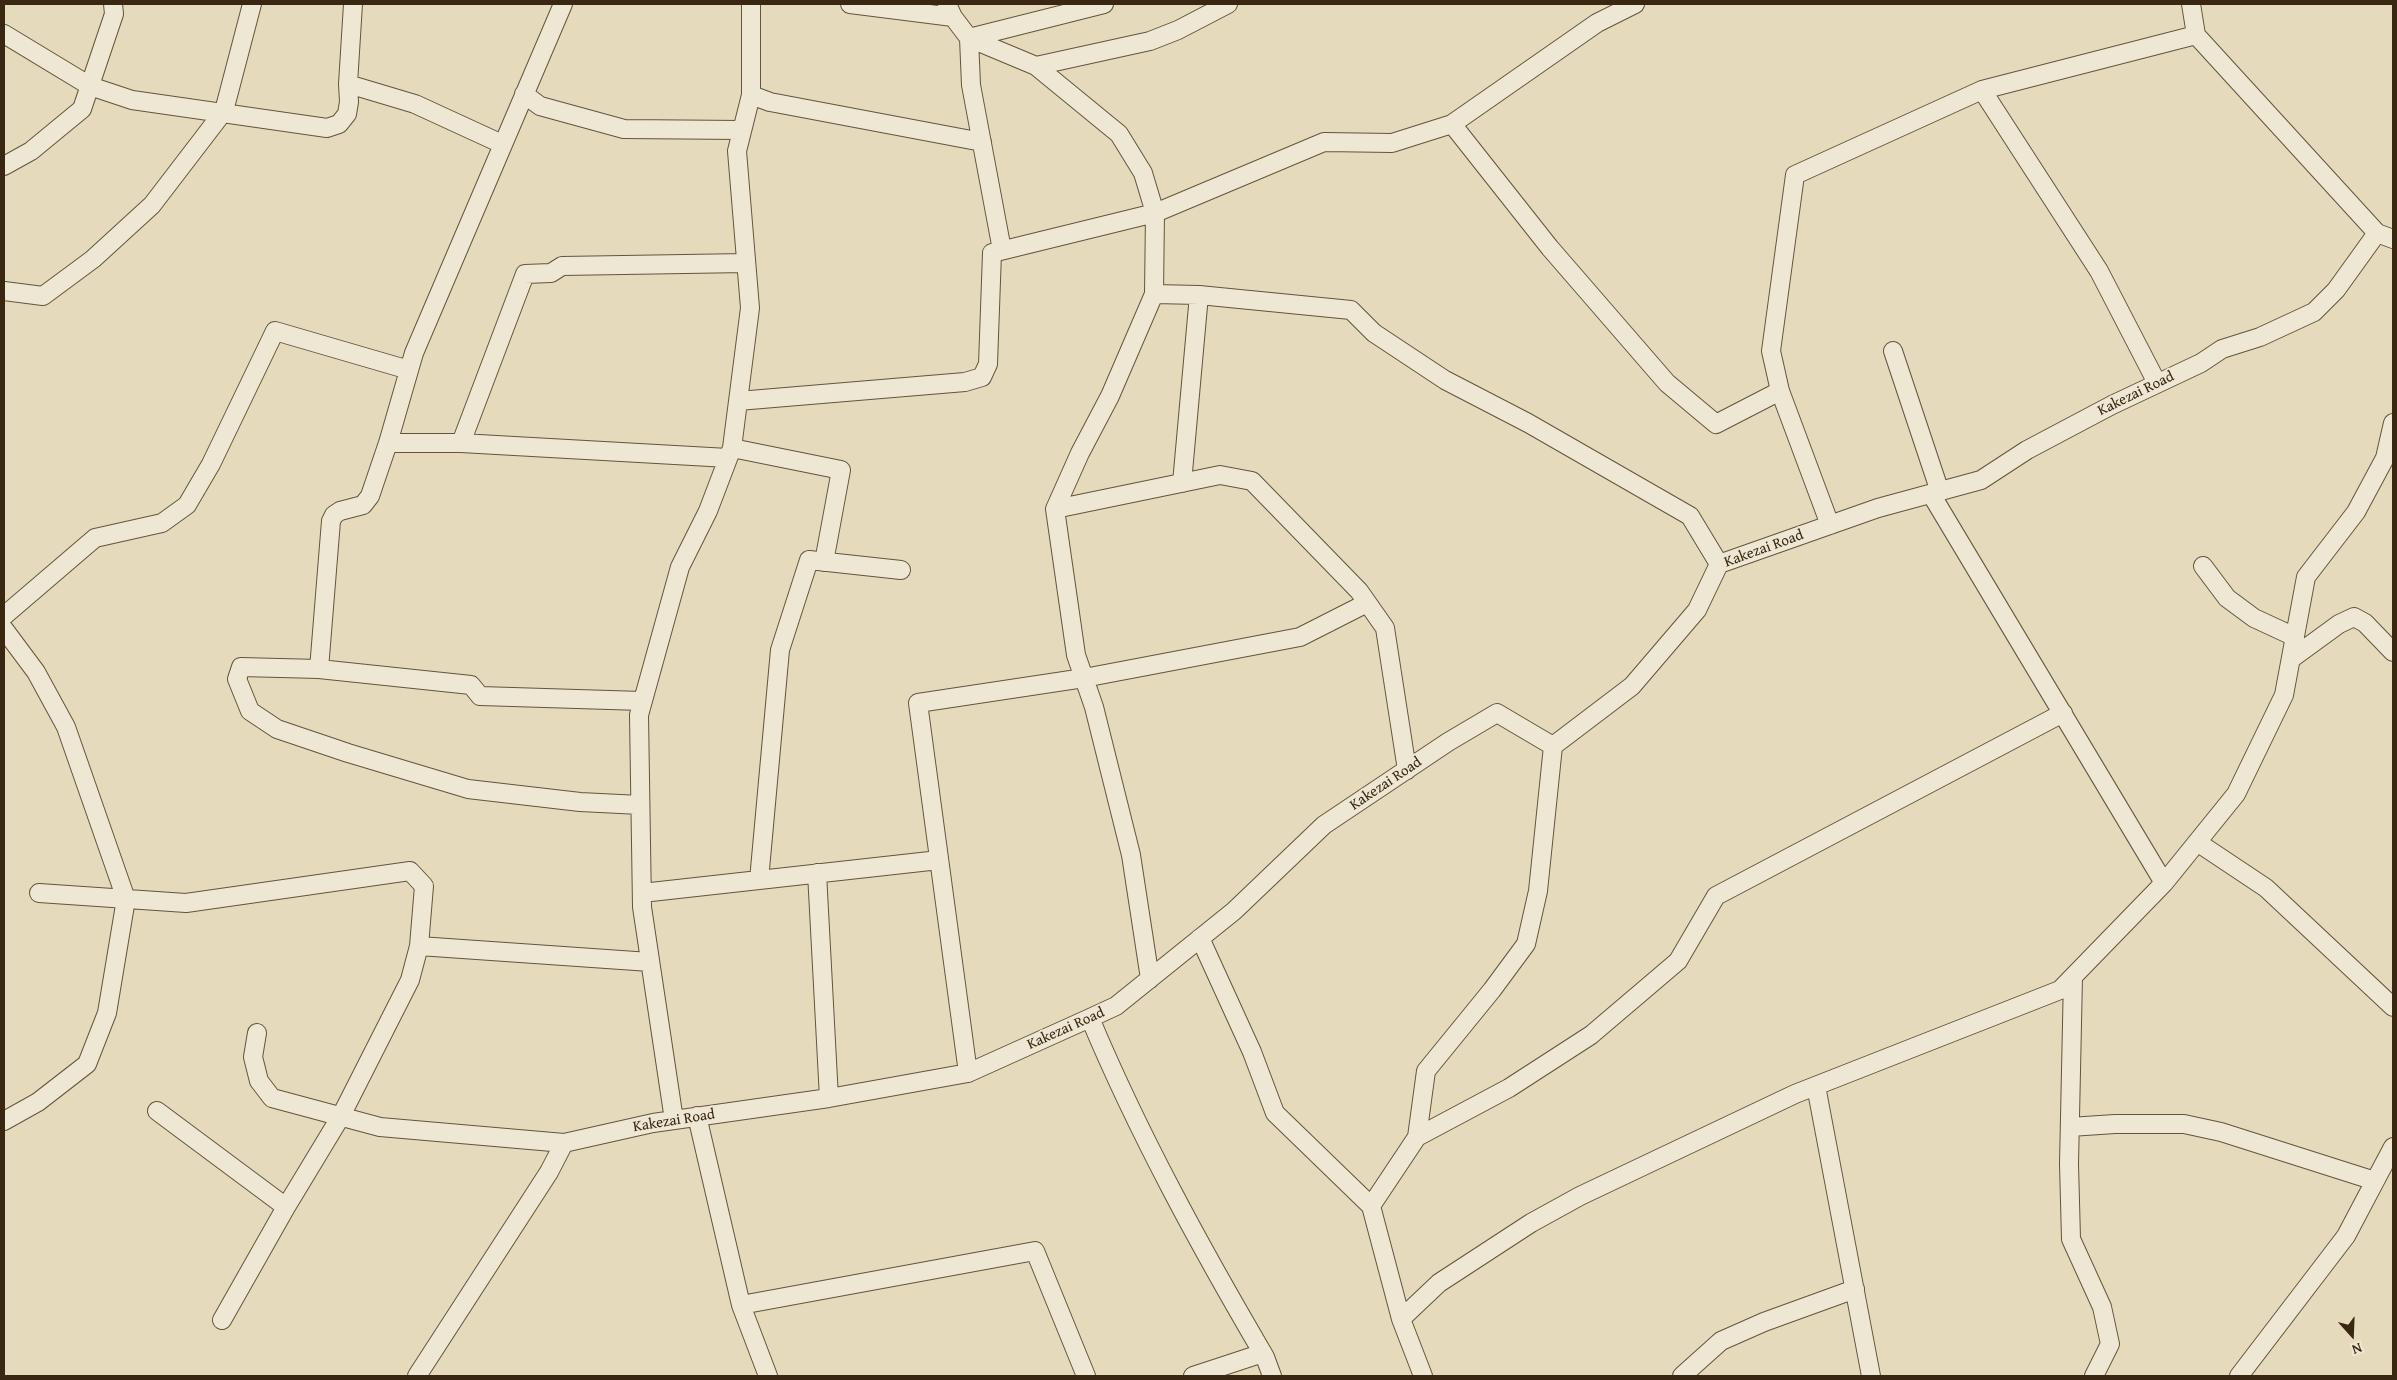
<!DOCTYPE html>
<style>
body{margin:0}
#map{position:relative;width:2397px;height:1380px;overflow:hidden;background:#e5dabc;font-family:"Gentium Book Plus",serif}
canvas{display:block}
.frame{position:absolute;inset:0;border:5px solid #392712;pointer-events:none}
.north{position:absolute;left:2327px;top:1310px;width:50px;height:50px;-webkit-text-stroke:4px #eee7d3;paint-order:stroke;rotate:160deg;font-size:14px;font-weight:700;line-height:20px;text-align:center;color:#392712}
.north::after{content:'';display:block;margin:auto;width:18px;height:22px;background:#392712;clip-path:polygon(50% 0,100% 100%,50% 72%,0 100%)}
</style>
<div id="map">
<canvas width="2397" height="1380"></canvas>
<div class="frame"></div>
<div class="north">N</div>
</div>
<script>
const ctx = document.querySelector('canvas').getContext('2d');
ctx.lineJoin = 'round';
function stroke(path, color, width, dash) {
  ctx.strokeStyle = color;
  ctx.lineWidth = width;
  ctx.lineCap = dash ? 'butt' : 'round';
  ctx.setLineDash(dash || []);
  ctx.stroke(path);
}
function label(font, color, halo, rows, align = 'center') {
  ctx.font = font + ' "Gentium Book Plus",serif';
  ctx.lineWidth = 4;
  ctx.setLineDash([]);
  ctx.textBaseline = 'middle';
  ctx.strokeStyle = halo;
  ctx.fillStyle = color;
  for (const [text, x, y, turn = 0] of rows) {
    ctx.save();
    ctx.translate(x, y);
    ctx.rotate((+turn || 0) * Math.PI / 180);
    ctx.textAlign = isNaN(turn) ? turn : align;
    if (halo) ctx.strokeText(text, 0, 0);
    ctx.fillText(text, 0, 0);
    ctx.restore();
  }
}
const street = new Path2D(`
 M850,4L953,17
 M947,4L953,17L969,38L1036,66L1119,134L1143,173L1155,213L1154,294L1110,396L1080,453L1055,509L1076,655L1094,707L1131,855L1150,979
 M2191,4L2196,35L2377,233L2393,239
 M4,34L90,86L132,100L327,128L339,124L347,114L349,102L348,84L353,4
 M969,38L971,85L1002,250
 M969,38L1104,4
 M1036,66L1150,41L1178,30L1228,4
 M348,84L415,104L502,144
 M1982,90L2099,271L2157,383
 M524,94L540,106L624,129L741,130
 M751,95L770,102L982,142
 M1452,124L1550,248L1667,383L1716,424L1780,391
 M4,166L31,151L82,109L114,14L113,4
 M4,291L43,296L93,259L152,205L224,111L252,4
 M1154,294L1199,295L1351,310L1374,333L1445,380L1528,423L1690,516L1719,564
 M1893,351L1940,492
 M738,401L965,382L982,377L988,364L992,253L1155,213L1324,142L1392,143L1452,124L1597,23L1635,4
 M388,443H461L728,458
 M461,443L525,274L551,273L562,266L746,263
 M732,448L841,470L824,562
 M1182,483L1199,295
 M1931,494L2164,883
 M1055,509L1220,475L1252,481L1359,591L1385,628L1407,770
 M1830,525L1780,391L1771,351L1795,175L1982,90L2196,35
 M2203,566L2227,598L2254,618L2295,637
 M4,616L95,538L162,523L187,505L211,464L275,331L409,370
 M4,629L36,672L66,727L126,899L107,1013L87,1064L38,1102L4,1121
 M2291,659L2339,624L2354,617L2365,623L2393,652
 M319,669L331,521L334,515L340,511L363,505L370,496L388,443L414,353L563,4
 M640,805L580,802L468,789L348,753L277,729L250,711L237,679L241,667L319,669L471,685L480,696L642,701
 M2197,842L2266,888L2393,1007
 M817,873L829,1098
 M759,880L780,650L809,560L901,570
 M39,893L186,903L410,871L424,886L419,946L410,980L341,1116L286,1207L222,1320
 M642,893L939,860
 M1200,938L1252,1052L1275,1113L1371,1206L1401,1319L1439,1283L1531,1223L1580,1196L1795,1094L2060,990L2164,883L2236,794L2284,695L2306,577L2356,512L2385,458L2393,423
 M419,946L650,962
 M2073,977L2069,1164L2071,1239L2102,1307L2110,1344L2094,1376
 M1090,1018C1139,1135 1201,1248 1265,1357L1272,1376
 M257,1033L253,1057L259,1081L272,1098L380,1127L564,1143
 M968,1073L918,703L1084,678L1300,637L1367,603
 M1816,1086L1871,1376
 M157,1111L286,1207
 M697,1116L741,1305L768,1376
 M674,1120L642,907L639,715L680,567L708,511L732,448L750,308L737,151L751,95V4
 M2070,1127L2115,1124H2184L2221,1132L2375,1181
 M1417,1137L1509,1088L1591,1035L1678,961L1716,896L2063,713
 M1371,1206L1417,1137L1426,1071L1492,990L1526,944L1538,891L1553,746
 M741,1305L1035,1251L1086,1376
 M1401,1319L1423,1376
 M417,1376L549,1172L564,1143L653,1123L829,1098L968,1073L1090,1018L1116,1006L1234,911L1324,825L1448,742L1497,713L1553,746L1632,686L1697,610L1719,564L1878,508L1981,480L2027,450L2112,405L2201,363L2222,349L2260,337L2314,312L2336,290L2377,233
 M1193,1376L1263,1353
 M1682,1376L1721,1341L1764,1322L1855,1289
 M2239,1376L2346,1236L2393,1147`);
const streetNames = [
 ["Kakezai Road",2136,394,-26],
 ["Kakezai Road",1764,549,-20],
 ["Kakezai Road",1386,784,-34],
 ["Kakezai Road",1066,1029,-24],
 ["Kakezai Road",674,1121,-9]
];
stroke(street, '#64543c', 20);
stroke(street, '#eee7d3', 18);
label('15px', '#392712', '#eee7d3', streetNames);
</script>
